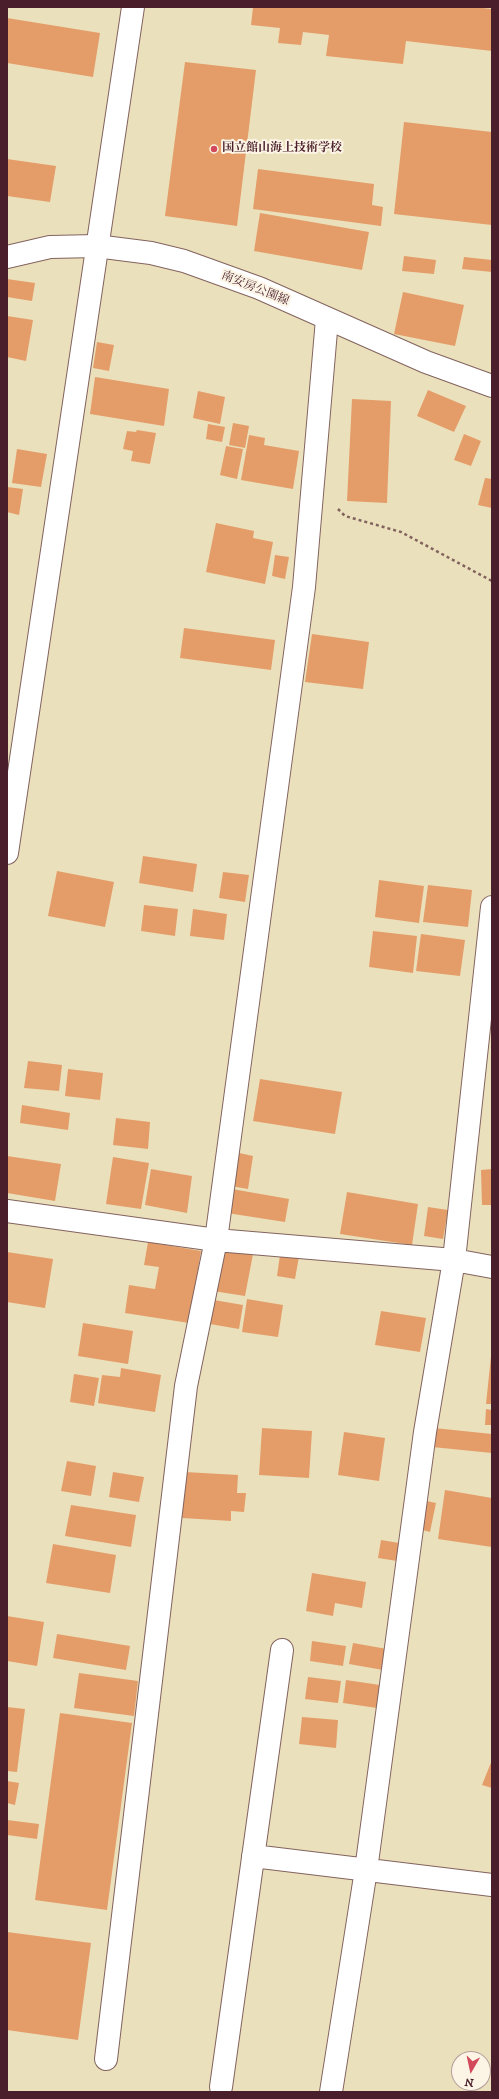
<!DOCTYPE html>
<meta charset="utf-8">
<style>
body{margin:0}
#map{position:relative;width:499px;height:2099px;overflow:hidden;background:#ebe0bc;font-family:"IM FELL DW Pica",serif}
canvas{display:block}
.frame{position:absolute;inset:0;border:8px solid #4a1f2b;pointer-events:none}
.north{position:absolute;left:451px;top:2051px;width:40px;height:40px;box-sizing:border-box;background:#fcf5e5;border:1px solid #b59f9b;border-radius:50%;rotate:189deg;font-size:11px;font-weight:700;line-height:16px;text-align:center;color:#4a1f2b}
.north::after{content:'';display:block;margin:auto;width:14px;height:18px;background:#d1495b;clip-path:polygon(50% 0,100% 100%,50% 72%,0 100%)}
</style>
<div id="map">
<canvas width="499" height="2099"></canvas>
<div class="frame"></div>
<div class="north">N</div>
</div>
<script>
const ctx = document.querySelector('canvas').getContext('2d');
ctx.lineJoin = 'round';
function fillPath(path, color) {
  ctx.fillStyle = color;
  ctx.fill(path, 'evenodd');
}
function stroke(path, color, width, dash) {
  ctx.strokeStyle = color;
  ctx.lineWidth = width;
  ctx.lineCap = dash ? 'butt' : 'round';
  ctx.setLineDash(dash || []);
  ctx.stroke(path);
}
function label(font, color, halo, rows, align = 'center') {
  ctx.font = font + ' "IM FELL DW Pica","Noto Serif JP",serif';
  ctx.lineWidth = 4;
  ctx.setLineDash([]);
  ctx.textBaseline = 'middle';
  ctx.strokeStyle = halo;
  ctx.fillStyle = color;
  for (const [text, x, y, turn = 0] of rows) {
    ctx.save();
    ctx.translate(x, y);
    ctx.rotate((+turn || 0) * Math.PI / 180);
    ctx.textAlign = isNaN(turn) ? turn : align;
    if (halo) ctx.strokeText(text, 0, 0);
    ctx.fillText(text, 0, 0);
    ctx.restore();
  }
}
const building = new Path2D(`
 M253,7H473L492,9V51L406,41L403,64L326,56L329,35L303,32L301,45L278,43L280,28L251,25Z
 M7,18L100,33L93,77L7,63Z
 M185,62L256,70L237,226L165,216Z
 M404,122L492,132V225L394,214Z
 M7,159L56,166L50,202L7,196Z
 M258,169L374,184L372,205L383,207L381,226L253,209Z
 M260,213L369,232L362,270L254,251Z
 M404,256L436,260L434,274L402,271Z
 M464,257L492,260V272L462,269Z
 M7,279L35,283L32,301L7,297Z
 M403,292L464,305L455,346L394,334Z
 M7,316L33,320L26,361L7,357Z
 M97,342L114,345L109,371L93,368Z
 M95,377L169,389L164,426L90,414Z
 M428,390L466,406L454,432L417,416Z
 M198,391L225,397L220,424L193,418Z
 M352,399L391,401L387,503L347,501Z
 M233,423L249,426L245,448L229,445Z
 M208,424L225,427L222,442L206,439Z
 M137,430L156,433L150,464L131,461L133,451L123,449L127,431L136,432Z
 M464,434L481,441L471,466L454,460Z
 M249,435L265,438L264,445L299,451L293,489L241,480Z
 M226,446L243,449L237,479L220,475Z
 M17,449L47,454L41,487L12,483Z
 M485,478L492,479V508L478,505Z
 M7,487L23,489L19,515L7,512Z
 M216,523L254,531L253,538L273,542L265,584L206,572Z
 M275,555L289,557L285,579L272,576Z
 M184,628L275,640L271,670L180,658Z
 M312,634L369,642L363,689L305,682Z
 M143,856L197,864L193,892L139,883Z
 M57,871L114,882L105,927L48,916Z
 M223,872L249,875L245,902L219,898Z
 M379,880L424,886L419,923L375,917Z
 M428,885L472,890L468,927L423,922Z
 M144,905L178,909L175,936L141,931Z
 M193,909L227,914L224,940L190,936Z
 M373,931L417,936L413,973L369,967Z
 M421,934L465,940L460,976L416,971Z
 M28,1061L62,1065L59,1091L24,1088Z
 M68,1069L103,1073L100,1100L65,1096Z
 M260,1079L342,1092L335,1134L253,1121Z
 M22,1105L70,1113L68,1130L20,1123Z
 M116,1118L150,1122L148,1149L113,1145Z
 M230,1151L253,1156L248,1189L225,1185Z
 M7,1156L61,1164L55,1201L7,1193Z
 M113,1157L149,1163L141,1209L106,1204Z
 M151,1169L192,1176L187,1213L145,1205Z
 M492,1169V1205H482L481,1170Z
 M232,1189L289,1199L285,1222L227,1213Z
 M347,1192L418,1204L412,1245L340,1234Z
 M428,1207L448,1210L443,1239L424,1236Z
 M148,1242L201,1251L189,1323L125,1313L129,1285L155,1289L159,1267L144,1265Z
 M281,1248L300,1251L295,1279L277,1276Z
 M220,1249L253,1254L245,1296L213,1291Z
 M7,1252L53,1259L45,1308L7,1302Z
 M208,1299L243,1305L239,1329L204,1323Z
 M247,1299L283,1305L278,1337L242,1332Z
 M381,1311L426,1318L420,1352L375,1345Z
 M83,1323L133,1331L128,1364L78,1356Z
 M491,1356H492V1404H486Z
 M121,1368L161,1375L155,1412L98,1403L102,1375L120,1377Z
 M74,1374L99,1378L94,1406L70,1402Z
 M486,1409L492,1410V1425H485Z
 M262,1428L312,1431L309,1478L259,1475Z
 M434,1428L492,1434V1453L432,1447Z
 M344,1432L385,1438L379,1481L338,1475Z
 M67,1461L96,1466L91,1496L61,1491Z
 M113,1472L144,1477L139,1502L109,1497Z
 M185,1472L238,1475L237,1493H246L244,1512L231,1511V1521L182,1518Z
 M445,1490L492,1498V1547L438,1539Z
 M422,1500L436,1503L430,1532L415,1528Z
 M71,1505L136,1515L131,1547L65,1536Z
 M381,1540L399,1543L397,1561L378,1558Z
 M53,1544L116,1555L110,1593L46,1583Z
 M312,1573L366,1582L362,1608L335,1603L333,1616L306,1611Z
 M7,1616L44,1622L37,1666L7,1661Z
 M57,1634L130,1646L126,1670L53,1658Z
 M312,1641L346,1646L343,1666L310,1661Z
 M353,1643L387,1649L383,1670L349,1664Z
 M79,1673L138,1681L134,1716L74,1708Z
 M308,1677L341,1681L338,1703L305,1699Z
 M346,1680L380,1685L377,1708L343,1703Z
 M7,1707L25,1709L17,1772L7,1771Z
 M60,1713L132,1723L107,1910L35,1900Z
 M302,1717L338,1720L336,1748L299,1744Z
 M492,1760V1788L482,1785Z
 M7,1781L19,1783L15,1805L7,1803Z
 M7,1820L39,1824L37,1839L7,1835Z
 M7,1932L91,1943L78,2040L7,2030Z`);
const path = new Path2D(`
 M338,509L345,516L401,532L492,581`);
const minor = new Path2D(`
 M7,853L133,7
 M7,1211L216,1240L454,1260L492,1267
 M253,1856L492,1885
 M106,2059L186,1386L216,1240L304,587L327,319
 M221,2087L282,1650
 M331,2092L366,1870L425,1432L454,1260L492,907`);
const major = new Path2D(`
 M7,257L50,247L96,246L151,253L184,261L259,288L426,362L492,386`);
const markers = [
 [214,149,4,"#d1495b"]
];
const poiNames = [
 ["国立館山海上技術学校",222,149]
];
const streetNames = [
 ["南安房公園線",255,289,22]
];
fillPath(building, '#e49d69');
stroke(minor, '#82635e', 24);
stroke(major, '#82635e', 24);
stroke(path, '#82635e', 2.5, [3, 3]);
stroke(minor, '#fff', 22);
stroke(major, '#fff', 22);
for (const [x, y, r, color] of markers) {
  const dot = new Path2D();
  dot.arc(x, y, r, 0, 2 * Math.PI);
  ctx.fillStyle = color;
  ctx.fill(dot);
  stroke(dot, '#fcf5e5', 1.5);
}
label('bold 12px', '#4a1f2b', '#fcf5e5', poiNames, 'left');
label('12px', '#4a1f2b', '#fcf5e5', streetNames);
</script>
